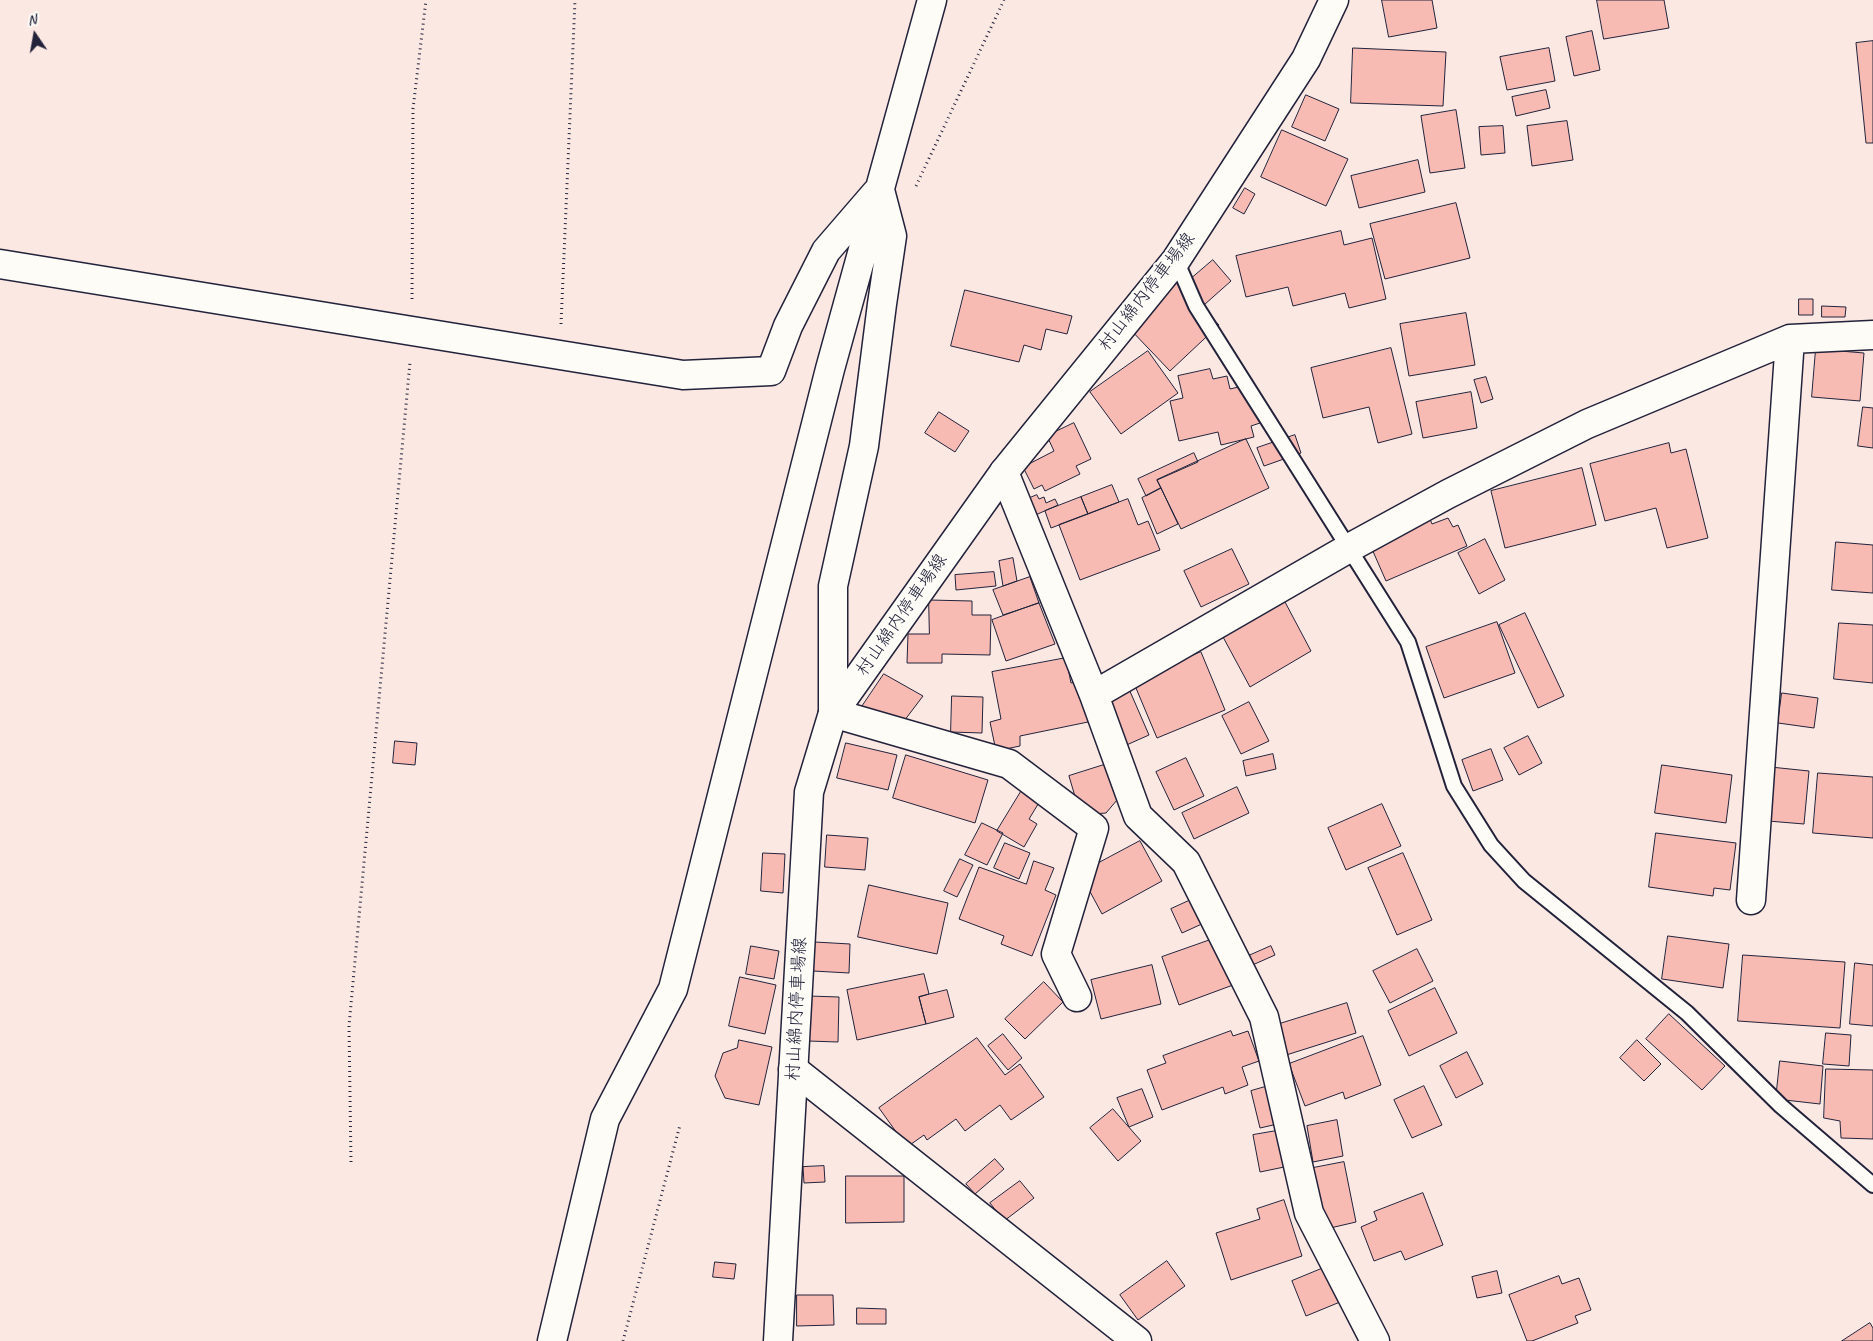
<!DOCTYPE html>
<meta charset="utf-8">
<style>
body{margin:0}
#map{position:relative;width:1873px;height:1341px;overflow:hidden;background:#fbe8e3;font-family:Caveat,sans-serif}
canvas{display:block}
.north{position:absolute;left:10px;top:10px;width:50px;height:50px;-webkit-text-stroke:4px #fdfcf7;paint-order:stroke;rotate:348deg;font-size:14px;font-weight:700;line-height:20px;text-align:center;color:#22223b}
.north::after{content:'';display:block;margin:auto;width:18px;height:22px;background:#22223b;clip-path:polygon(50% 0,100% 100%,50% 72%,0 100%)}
</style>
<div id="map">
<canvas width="1873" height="1341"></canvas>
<div class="north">N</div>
</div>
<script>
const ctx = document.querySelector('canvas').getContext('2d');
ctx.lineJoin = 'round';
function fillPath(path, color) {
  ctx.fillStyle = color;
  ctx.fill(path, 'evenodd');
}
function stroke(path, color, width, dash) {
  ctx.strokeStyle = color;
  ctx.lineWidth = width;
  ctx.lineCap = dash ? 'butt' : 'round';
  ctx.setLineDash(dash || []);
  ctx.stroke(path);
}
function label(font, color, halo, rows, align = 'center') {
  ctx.font = font + ' Caveat,"Klee One",sans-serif';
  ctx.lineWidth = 4.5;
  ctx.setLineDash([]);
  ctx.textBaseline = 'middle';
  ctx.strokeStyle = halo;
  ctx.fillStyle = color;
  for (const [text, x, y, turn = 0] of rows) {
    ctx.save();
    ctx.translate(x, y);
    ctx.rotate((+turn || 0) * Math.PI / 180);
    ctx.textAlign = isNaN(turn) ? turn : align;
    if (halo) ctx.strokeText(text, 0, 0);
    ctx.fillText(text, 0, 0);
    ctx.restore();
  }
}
const building = new Path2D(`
 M1382,0H1432L1437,28L1389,37Z
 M1597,0H1664L1669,28L1604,39Z
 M1592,31L1600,70L1574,76L1566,37Z
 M1873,41V143H1866L1856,43Z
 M1353,48L1446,52L1443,106L1351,103Z
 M1549,48L1555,81L1507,90L1500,57Z
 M1546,90L1550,108L1516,116L1512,97Z
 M1306,95L1339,109L1325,141L1292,127Z
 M1456,110L1465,168L1430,173L1421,116Z
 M1567,121L1573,160L1532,166L1527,126Z
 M1503,126L1505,153L1481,155L1479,127Z
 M1282,130L1348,159L1326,206L1261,177Z
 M1418,160L1425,192L1359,208L1351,176Z
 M1245,188L1255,194L1244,214L1233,208Z
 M1456,203L1470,258L1385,279L1370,224Z
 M1341,231L1344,245L1372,238L1386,299L1349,308L1345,293L1293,306L1288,287L1246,297L1236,256Z
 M1213,260L1231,281L1204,305L1185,284Z
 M1177,281L1219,325L1170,371L1128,327Z
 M965,290L1072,316L1067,334L1046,329L1041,350L1024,345L1019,362L951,346Z
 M1799,299H1813V315H1799Z
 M1822,306L1846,307L1845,317H1822Z
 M1466,313L1475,365L1409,376L1400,324Z
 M1391,348L1412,434L1378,443L1369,407L1323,418L1311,368Z
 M1816,349L1864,353L1860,401L1812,397Z
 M1148,351L1178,393L1121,434L1090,392Z
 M1210,369L1213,379L1227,376L1230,389L1251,384L1260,423L1251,426L1254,437L1221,445L1218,432L1179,441L1170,401L1183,398L1178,376Z
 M1486,377L1493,399L1481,403L1474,380Z
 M1471,392L1477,428L1423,438L1416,402Z
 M1863,407L1873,408V448L1858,446Z
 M939,412L969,431L955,452L925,433Z
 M1074,423L1091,459L1076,466L1080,474L1045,491L1042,485L1034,489L1023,467L1054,451L1047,436Z
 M1295,435L1301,453L1264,466L1257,448Z
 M1246,439L1269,488L1181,529L1157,480Z
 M1669,443L1671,453L1686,449L1708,538L1667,548L1656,508L1605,521L1590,464Z
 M1194,453L1198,462L1157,480L1161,488L1146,496L1138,479Z
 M1582,468L1596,525L1505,548L1491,491Z
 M1112,485L1119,502L1088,514L1081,497Z
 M1161,488L1178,524L1157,534L1142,498Z
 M1037,495L1039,499L1044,497L1046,503L1055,499L1058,505L1031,517L1025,500Z
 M1081,497L1088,514L1051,528L1045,511Z
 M1128,499L1138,525L1148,521L1160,550L1080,580L1059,525Z
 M1428,514L1432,524L1448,518L1453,527L1458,525L1467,546L1386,581L1368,540Z
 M1485,539L1505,580L1479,594L1458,553Z
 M1836,542L1873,545V593L1832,590Z
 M1232,549L1249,584L1201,607L1184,571Z
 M1013,558L1017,581L1003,586L999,561Z
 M994,572L996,586L956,590L955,575Z
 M1030,577L1039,603L1003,615L993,590Z
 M929,600L972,601V615H991L990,655L942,654V663H907L908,634H929Z
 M1285,602L1311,651L1250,687L1223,637Z
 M1039,603L1055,644L1006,661L992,620Z
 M1525,613L1564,696L1538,708L1499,625Z
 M1497,622L1515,673L1444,698L1426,647Z
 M1839,623L1873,625V683L1834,679Z
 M1201,652L1225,710L1157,738L1133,681Z
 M1066,658L1071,683L1080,681L1088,722L1020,736V746L996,751L990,722L1001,719L992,672Z
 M884,674L923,696L901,725L859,711Z
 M1129,689L1149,735L1122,747L1103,700Z
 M1782,693L1818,698L1814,728L1778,723Z
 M952,696L983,697L982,733L951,732Z
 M1249,702L1269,741L1241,754L1222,716Z
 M1528,736L1542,763L1519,775L1504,748Z
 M395,741L417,743L415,765L393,763Z
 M846,743L897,755L888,790L837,778Z
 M1491,749L1503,780L1473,791L1462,760Z
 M1273,754L1276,769L1246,776L1243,761Z
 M906,755L988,780L975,823L893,798Z
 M1186,758L1204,796L1174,810L1156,772Z
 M1107,764L1117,800L1106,813L1093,814L1079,810L1069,776Z
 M1662,765L1732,775L1726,823L1655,813Z
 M1761,766L1809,771L1804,824L1756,820Z
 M1818,773L1873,777V838L1813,833Z
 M1237,787L1249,813L1194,839L1182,813Z
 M1022,790L1040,801L1029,819L1037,824L1024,847L997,831Z
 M1382,804L1401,846L1346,870L1328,828Z
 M982,823L1003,833L987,865L965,855Z
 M1656,833L1736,843L1730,890L1714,888L1713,896L1649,887Z
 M827,835L868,838L865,870L825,867Z
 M1140,841L1162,881L1102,914L1080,873Z
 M1005,843L1030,853L1019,879L994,868Z
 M763,853L785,854L783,893L761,891Z
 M1403,853L1432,920L1397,935L1368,868Z
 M960,859L973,865L957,897L944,891Z
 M1034,861L1054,868L1045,890L1056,895L1032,956L1001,944L1004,936L959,919L979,867L1026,884Z
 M869,885L948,903L937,954L858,937Z
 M1193,899L1204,923L1182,933L1171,909Z
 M1668,936L1729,944L1723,988L1662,979Z
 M1216,938L1233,985L1179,1005L1162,957Z
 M815,942L850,944L849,973L813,971Z
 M751,946L779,951L774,979L746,974Z
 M1271,946L1275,955L1248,967L1244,958Z
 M1417,949L1433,981L1390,1003L1373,971Z
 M1743,955L1845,962L1840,1028L1738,1021Z
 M1855,963L1873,965V1026L1850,1024Z
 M1152,965L1161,1004L1101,1019L1091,980Z
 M924,974L929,994L919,997L926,1024L857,1040L847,990Z
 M740,977L776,985L765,1034L729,1026Z
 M1044,982L1063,1002L1025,1039L1005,1019Z
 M1435,988L1457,1033L1409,1056L1388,1011Z
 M947,990L954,1017L926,1024L919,997Z
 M809,996L839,997L838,1042L808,1041Z
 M1347,1003L1356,1033L1283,1056L1273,1026Z
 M1669,1014L1725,1066L1702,1090L1646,1039Z
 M1231,1031L1233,1036L1248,1031L1259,1061L1242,1067L1248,1085L1225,1094L1223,1087L1162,1110L1147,1070L1166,1063L1163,1056Z
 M1826,1033L1851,1035L1849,1066L1823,1064Z
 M1003,1034L1022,1058L1008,1070L988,1046Z
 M1363,1036L1381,1085L1345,1099L1343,1092L1305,1106L1289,1064Z
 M977,1038L1005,1075L1020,1064L1044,1097L1011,1120L1000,1105L965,1131L956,1119L927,1140L924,1135L907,1147L879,1108Z
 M739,1040L772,1047L759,1105L725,1098L715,1076L723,1053L737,1048Z
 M1637,1040L1661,1064L1644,1081L1620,1058Z
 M1467,1052L1483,1084L1456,1098L1440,1066Z
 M1780,1061L1823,1066L1820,1104L1776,1099Z
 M1826,1069L1873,1070V1139L1841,1138L1840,1121L1824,1118Z
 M1272,1085L1282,1123L1260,1128L1251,1091Z
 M1424,1086L1442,1125L1412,1138L1394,1100Z
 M1142,1089L1153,1117L1129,1127L1117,1098Z
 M1113,1109L1141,1141L1118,1161L1090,1128Z
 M1337,1120L1343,1156L1313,1162L1307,1126Z
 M1282,1130L1289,1166L1260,1172L1253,1135Z
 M995,1159L1004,1169L975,1194L966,1184Z
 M1344,1162L1356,1222L1326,1229L1313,1168Z
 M824,1166L825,1182L804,1183L803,1167Z
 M846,1176H904V1222L846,1223Z
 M1020,1181L1034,1198L1004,1221L990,1203Z
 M1423,1193L1443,1245L1405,1260L1401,1251L1374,1261L1361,1227L1377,1220L1374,1212Z
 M1284,1200L1302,1256L1231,1280L1216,1233L1260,1219L1257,1209Z
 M1167,1261L1185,1286L1138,1320L1120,1295Z
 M715,1262L736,1264L734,1279L713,1277Z
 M1326,1267L1340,1302L1306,1316L1292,1281Z
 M1497,1271L1502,1293L1477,1298L1472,1277Z
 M1559,1276L1562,1284L1579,1278L1591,1310L1575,1316L1578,1323L1532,1341H1527L1509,1295Z
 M797,1295H833L834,1325L797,1326Z
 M857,1308L886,1309V1324H857Z
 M1870,1323L1873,1328V1341H1842Z`);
const path = new Path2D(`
 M916,186L1004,0
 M412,299L413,109L426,0
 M561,324L575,0
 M351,1162L349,1026L410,362
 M623,1341L680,1125`);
const service = new Path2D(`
 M1176,260L1196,306L1408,642L1454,786L1491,845L1524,881L1687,1013L1781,1106L1873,1185`);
const minor = new Path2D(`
 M880,190L892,236L882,304L864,446L833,586V713L1009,764L1094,828L1056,954L1077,997
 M0,264L683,375L771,371L788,326L826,251L876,193
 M1004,472L1094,695L1138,816L1186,862L1264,1017L1309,1213L1375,1341
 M1094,695L1349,548L1448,494L1587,424L1790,339L1873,335
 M1751,900L1790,339
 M793,1069L1137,1341
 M552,1341L605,1119L673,989L830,369L932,0`);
const secondary = new Path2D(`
 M778,1341L809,792L833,713L1004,472L1176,260L1306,59L1334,0`);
const streetNames = [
 ["村山綿内停車場線",1147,292,-52],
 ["村山綿内停車場線",902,615,-55],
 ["村山綿内停車場線",797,1009,-87]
];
fillPath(building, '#f7bbb3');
stroke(building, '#22223b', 1);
stroke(service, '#22223b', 18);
stroke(minor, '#22223b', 31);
stroke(secondary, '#22223b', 31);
stroke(path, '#22223b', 3, [1, 4]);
stroke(service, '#fdfcf7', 14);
stroke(minor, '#fdfcf7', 28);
stroke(secondary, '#fdfcf7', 28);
label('18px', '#22223b', '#fdfcf7', streetNames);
</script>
